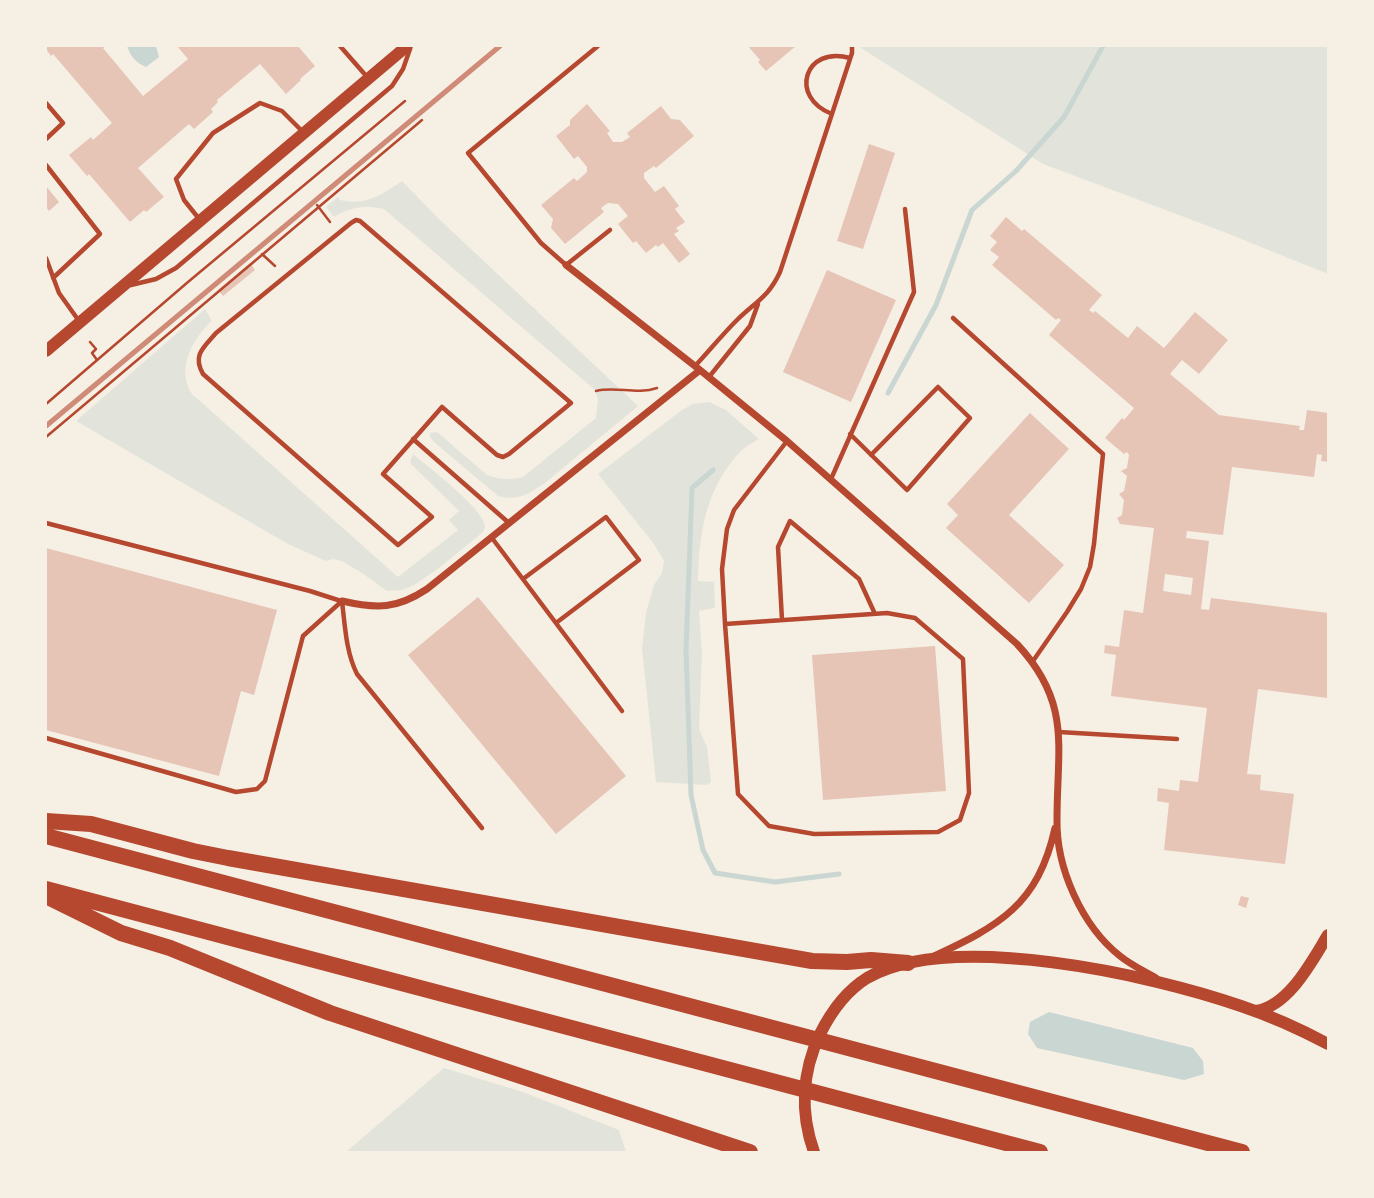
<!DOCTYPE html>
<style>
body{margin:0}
#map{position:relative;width:1374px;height:1198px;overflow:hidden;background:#f6efe4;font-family:Merriweather,serif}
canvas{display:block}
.frame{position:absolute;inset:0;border:47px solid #f6efe4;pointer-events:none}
</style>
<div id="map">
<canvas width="1374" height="1198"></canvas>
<div class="frame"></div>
</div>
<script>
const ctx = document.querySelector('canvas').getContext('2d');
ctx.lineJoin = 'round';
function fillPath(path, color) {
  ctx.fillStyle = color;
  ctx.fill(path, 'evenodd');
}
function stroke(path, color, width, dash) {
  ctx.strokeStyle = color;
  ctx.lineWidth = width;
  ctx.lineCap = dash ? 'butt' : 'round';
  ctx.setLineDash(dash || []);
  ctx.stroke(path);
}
const green = new Path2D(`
 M858,46H1328V274L1224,232L1043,164Z
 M402,181L438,218L638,406L545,483C530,493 517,502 498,496L435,443L430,437V433L437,432L487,475C500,480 510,480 523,477L596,418L598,399L595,390L384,209C364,205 351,207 334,217L326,207L338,197L340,200C367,206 381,195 402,181Z
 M205,309L212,321C192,338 176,370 192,394L398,577L458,530L449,520L459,511L412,465L410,462L413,454C428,467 483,508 485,526C485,528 484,530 483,532L439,568L414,585L402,590L387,591L362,573L342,561L333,559L326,561L288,544L76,421Z
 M709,402L726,410L759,439C753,442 746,446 741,451C706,487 699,533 698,581L714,582L715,608L699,611L702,652L699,729L707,747L711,782L707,785L656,782L642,648L646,613L654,585L662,573L664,561L654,544L598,474L682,410L693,404Z
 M444,1068L523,1092L619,1130L626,1152H346Z`);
const water = new Path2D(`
 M127,46H156L159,57L146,67C135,62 131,57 127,46Z
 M1049,1012L1193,1048L1203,1061L1204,1074L1184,1080L1037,1048L1028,1034L1030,1022Z`);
const stream = new Path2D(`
 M888,393L936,305L972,210L1016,171L1064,117L1103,46
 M713,470L692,488L686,650L691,795L703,850L715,873L775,882L839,874`);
const building = new Path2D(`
 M46,46H106L103,48L143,96L188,59L177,46H298L315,66L300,79L301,80L286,94L260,64L217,100L218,102L211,109L213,112L194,129L189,124L138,168L164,197L146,212L144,210L130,222L89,174L87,176L69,155L91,137L93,140L112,123L53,54L51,56L46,49Z
 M748,46H796L766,71L758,62L760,60Z
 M587,104L610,131L607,133L613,142H622L630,137L627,133L661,106L671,119L680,120L694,136L656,168L654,166L644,173V178L655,192L664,186L679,206L675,209L685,222L676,228L679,231L674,234L690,254L679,263L663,243L658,247L656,245L646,253L636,241L633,243L618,224L628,216L618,204L608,203L601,208L604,212L565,244L551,228L553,219L541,205L574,178L577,181L587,172V167L578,156L574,159L556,136L570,125V120Z
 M869,144L895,153L863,249L837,241Z
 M46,186L59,202L49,211L46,207Z
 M1006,217L1022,231L1024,229L1102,295L1089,310L1093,313L1095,311L1128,338L1137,326L1164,348L1195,312L1228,340L1199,374L1182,360L1170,374L1219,415L1300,426L1299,430H1304L1307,410L1328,413V462L1321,461L1322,455L1317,454L1314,477L1232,467L1223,535L1187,531L1186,538L1209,541L1201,609L1209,610L1211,598L1328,613V687L1327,698L1258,689L1247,774L1261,775L1260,790L1294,794L1285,864L1164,850L1169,803L1157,801L1158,788L1179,791L1180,780L1198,782L1207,708L1111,696L1116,655L1104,653L1105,645L1119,647L1124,610L1143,613L1154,528L1120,524L1117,518L1122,515L1124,500L1119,494L1124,491L1127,476L1121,471L1127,468L1129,455L1127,452L1124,454L1105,438L1122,418L1124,420L1134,408L1049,335L1061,320L1058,318L1056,320L992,265L999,257L990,250L997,242L990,236ZM1165,574L1193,578L1191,595L1163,591Z
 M250,263L255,270L223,296L218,290Z
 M827,270L896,300L851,402L783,372Z
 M1030,413L1069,449L1009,515L1064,565L1029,603L946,528L958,515L947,504Z
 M46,548L277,610L254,695L241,691L219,776L46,730Z
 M478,597L626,776L556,834L408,655Z
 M935,646L946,791L823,800L812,655Z
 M1241,896L1249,898L1246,908L1238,905Z`);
const path = new Path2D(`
 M317,205L330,222
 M262,254L275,266
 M90,342L96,349L92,353L97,360
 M596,391C616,386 637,395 657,388
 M46,404L188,282L405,101
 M46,437L422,120`);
const service = new Path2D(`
 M340,46L368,78
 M598,46L468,153L541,243L566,265L610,230
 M46,103L63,123L46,139
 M832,114C788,97 805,45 850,58
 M46,165L100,234L53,278
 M200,220L184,200L176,179L213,133L260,103L282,111L303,132
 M356,220L360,221L571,403L509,454L503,457L497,455L442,407L383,474L432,517L398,545L203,374C192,355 204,347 216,333L351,223Z
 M46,258L59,293L79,321
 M131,285L156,279L176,268L392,86L403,69L410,49
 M953,318L1103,454L1094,544L1090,567L1081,589L1067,612L1033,661
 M695,366C709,351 722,335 736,321C755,302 768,298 780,272L852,53V46
 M709,377L750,326L758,304
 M850,434L907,490L970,418L938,387L871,455
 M413,439L509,523
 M831,479L914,292L905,209
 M46,523L310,591L341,601
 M492,538L622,711
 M523,579L606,517L639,560L556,623
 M342,601C345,626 346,652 357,674L482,828
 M782,620L778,547L790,521L859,579L875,614
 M725,624L738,794L769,826L814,834L938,832L960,820L969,793L963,659L915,618L887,613L725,624L722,569L727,529L734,510L787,441
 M1059,732L1177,739
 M46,738L236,792L257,789L265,781L303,636L342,601`);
const minor = new Path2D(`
 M566,265L700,370L787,441L1017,644C1072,703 1057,747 1057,819C1056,868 1082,926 1120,956C1131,965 1144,971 1156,978
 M342,601C377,609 397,609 427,589L700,370
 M932,957C999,926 1038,905 1055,828`);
const secondary = new Path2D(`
 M46,351L407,46
 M1256,1011C1289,1006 1312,961 1328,935
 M814,1152C800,1113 802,1072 820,1034C831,1012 846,991 867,978C952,930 1152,975 1241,1006C1271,1016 1300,1029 1328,1044`);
const motorway = new Path2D(`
 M46,821L91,824L193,851L228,858L812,961L847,962L871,960L908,963
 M46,836L1242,1152
 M46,889L1040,1152
 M48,897L121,933L170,948L330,1013L750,1152`);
const rail = new Path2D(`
 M46,426L500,46`);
fillPath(green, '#e2e4dc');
fillPath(water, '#c9d6d2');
stroke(stream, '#c9d6d2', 5);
fillPath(building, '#e6c5b7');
stroke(path, '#b5482f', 2.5);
stroke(service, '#b5482f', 4.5);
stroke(minor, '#b5482f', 7);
stroke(secondary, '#b5482f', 12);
stroke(motorway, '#b5482f', 16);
stroke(rail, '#cf8b77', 5);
</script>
